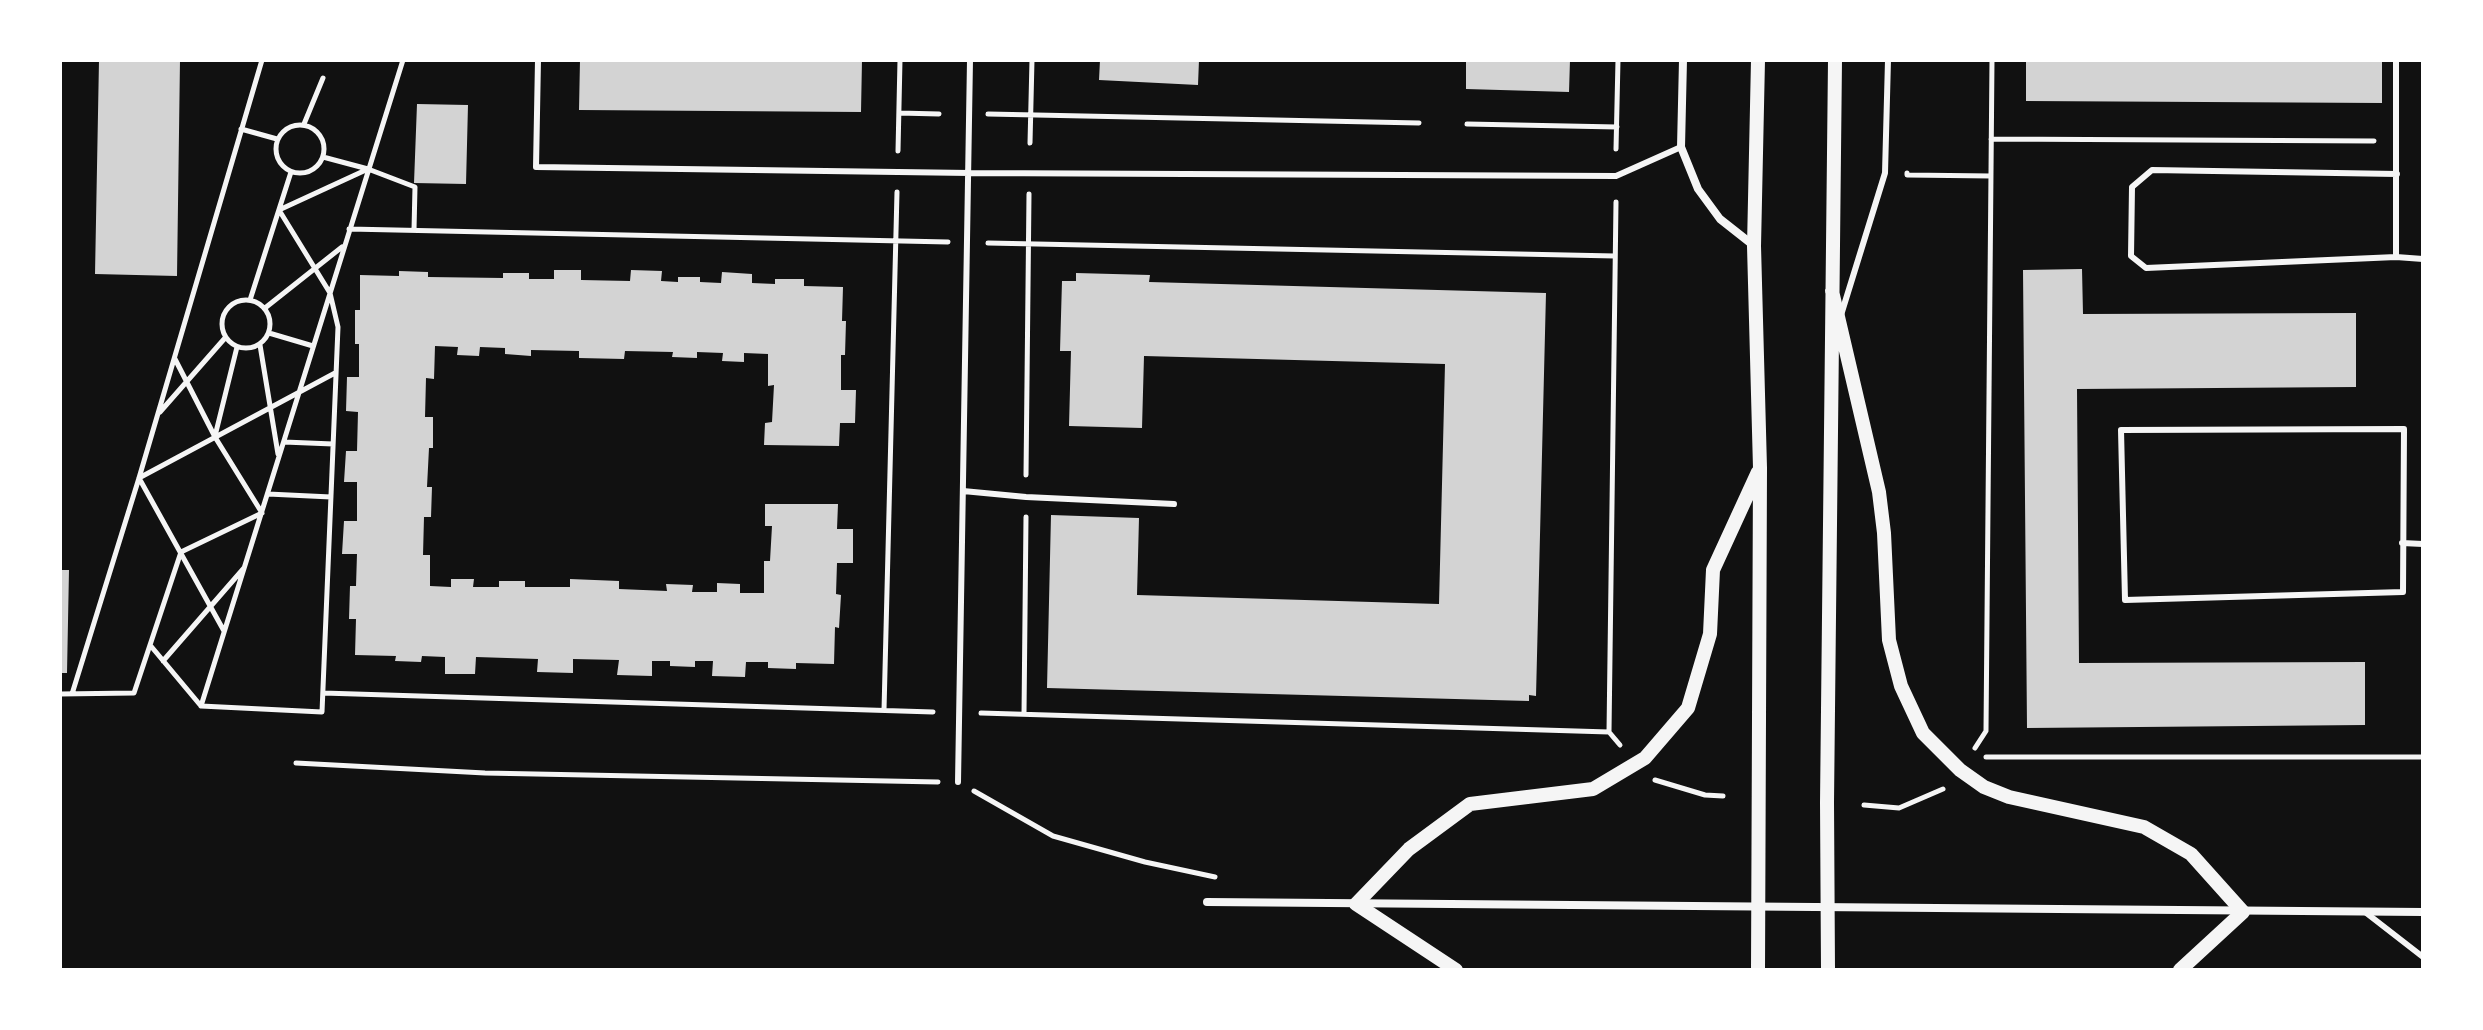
<!DOCTYPE html>
<style>
body{margin:0}
#map{position:relative;width:2483px;height:1030px;overflow:hidden;background:#111;font-family:Barlow,sans-serif}
canvas{display:block}
.frame{position:absolute;inset:0;border:62px solid #fff;pointer-events:none}
</style>
<div id="map">
<canvas width="2483" height="1030"></canvas>
<div class="frame"></div>
</div>
<script>
const ctx = document.querySelector('canvas').getContext('2d');
ctx.lineJoin = 'round';
function fillPath(path, color) {
  ctx.fillStyle = color;
  ctx.fill(path, 'evenodd');
}
function stroke(path, color, width, dash) {
  ctx.strokeStyle = color;
  ctx.lineWidth = width;
  ctx.lineCap = dash ? 'butt' : 'round';
  ctx.setLineDash(dash || []);
  ctx.stroke(path);
}
const building = new Path2D(`
 M99,60H180L177,276L95,274Z
 M580,60H862L861,112L579,110Z
 M1100,60H1199L1198,85L1099,80Z
 M1466,60H1570L1569,92L1466,89Z
 M2026,60H2382V103L2026,101Z
 M417,104L468,105L466,184L414,183Z
 M2082,269L2083,314L2356,313V387L2077,389L2079,663L2365,662V725L2027,728L2023,270Z
 M554,270H581V280L630,281L631,270L662,271L661,281L678,282V277H700V282L721,283L722,272L752,274V283L775,284V279H804V286L843,287L842,321H846L845,355H841V390H856L855,423H840L839,446L764,445L765,423L772,422L774,385L768,386V354L744,353V362L722,361L723,353L697,352V358L672,357L673,352L625,351L624,359L579,358V351L531,350V356L505,354V348L480,347L479,356L457,355L458,347L435,346L434,379L426,378L425,417H433V448H429L427,487H432L431,517H424L423,555H430V586L451,587V579H474L473,587H499V581H525V587H570V579L619,581V589L667,591L666,584L693,585L692,592H717V583L740,584V593H764V561H770L772,526H765V504H838L837,529H853V563H837L836,594L841,595L839,628L835,627L834,664L796,663V669L768,668V662H746L745,677L712,676L713,661H695V667L670,666V661H652V676L617,675L619,660L573,659V673L537,672L538,659L476,657L475,674H445V657L422,656L421,662L395,661L396,656L355,655L356,619H349L350,586H356L357,554H342L344,521H357V482H344L346,451H357L358,412L346,411L347,377H359V344H355V310H360V275L399,276V271L428,272V277L503,278V273H529V279H554Z
 M1076,273L1150,275L1149,282L1546,293L1536,696L1529,695V701L1047,688L1051,515L1139,518L1137,595L1439,604L1445,364L1144,356L1142,428L1069,426L1071,351H1060L1062,281H1076Z
 M60,570H69L67,673H60Z`);
const path = new Path2D(`
 M899,113L939,114
 M988,114L1419,123
 M304,124L323,78
 M1467,124L1617,127
 M276 149a24 24 0 1 1 48 0a24 24 0 1 1-48 0Z
 M241,129L277,139
 M1991,139L2374,141
 M1030,143L1032,60
 M1616,149L1618,60
 M898,151L900,60
 M323,157L368,169L415,187L414,230
 M1907,173V175L1991,176
 M1616,202L1609,732L1620,745
 M349,229L948,242
 M988,243L1615,256
 M222 324a24 24 0 1 1 48 0a24 24 0 1 1-48 0Z
 M250,300L291,172
 M265,308L342,247
 M269,333L313,346
 M260,345L278,454
 M160,412L225,338
 M215,436L237,347
 M284,442L333,444
 M1026,475L1029,194
 M268,494L331,497
 M224,631L139,478L335,373
 M150,645L201,706L322,712L338,327L330,293L279,210L368,169
 M163,661L244,568
 M323,693L933,712
 M60,694L134,693L181,552L262,513L215,437L175,359
 M72,694L139,478L262,60
 M201,706L403,60
 M884,710L897,192
 M981,713L1609,732
 M1024,714L1026,517
 M1975,748L1986,731L1992,60
 M1986,757H2423
 M296,763L485,773L938,782
 M1655,780L1705,795L1723,796
 M974,791L1053,836L1145,862L1215,877
 M1864,805L1899,808L1943,789`);
const service = new Path2D(`
 M538,60L536,167L970,173L1616,176L1681,147
 M2396,60V257
 M2397,174L2152,170L2132,187L2131,256L2146,268L2396,257L2423,259
 M1841,315L1885,173L1888,60
 M2404,429L2403,592L2125,600L2121,430Z
 M963,491L1026,497L1174,504
 M2402,543L2423,544
 M958,782L970,60
 M2365,912L2423,957`);
const minor = new Path2D(`
 M1683,60L1681,147L1698,189L1720,219L1753,245
 M1207,902L2423,912`);
const tertiary = new Path2D(`
 M1758,60L1754,246L1760,468L1758,970
 M1832,291L1879,492L1884,533L1889,640L1901,686L1923,733L1960,770L1984,787L2009,797L2144,827L2191,854L2243,912L2180,970
 M1456,970L1356,904L1409,849L1470,804L1593,789L1645,758L1688,708L1710,634L1713,570L1758,472
 M1828,970L1827,802L1835,60`);
fillPath(building, '#d3d3d3');
stroke(path, '#f5f5f5', 5);
stroke(service, '#f5f5f5', 6);
stroke(minor, '#f5f5f5', 8);
stroke(tertiary, '#f5f5f5', 14);
</script>
